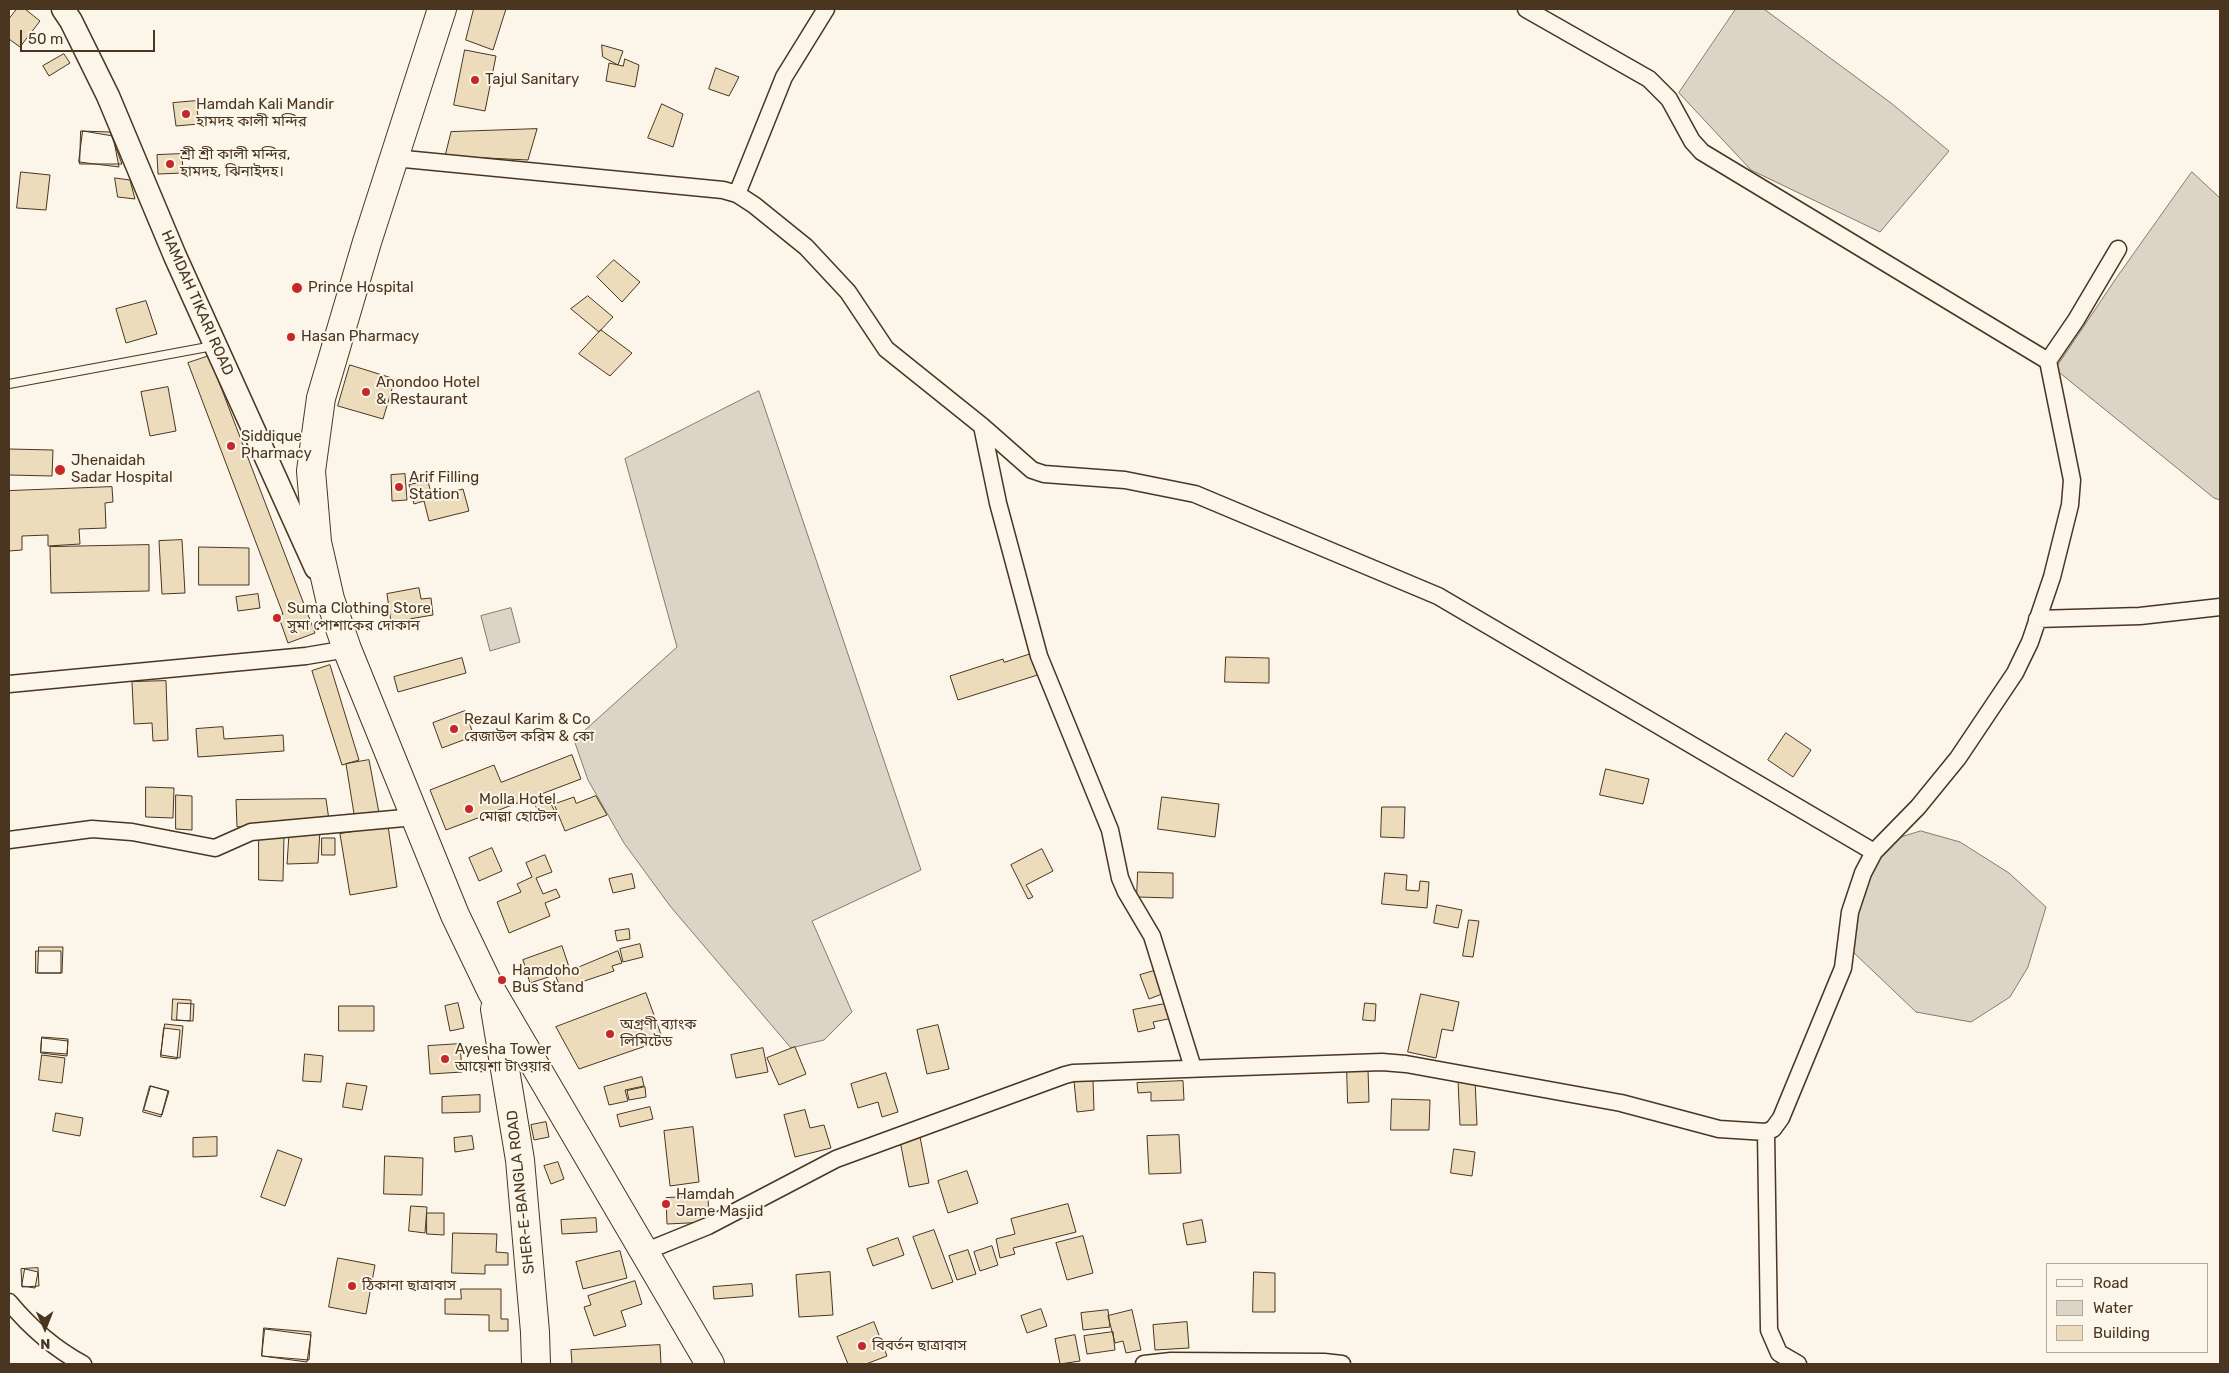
<!DOCTYPE html>
<meta charset="utf-8">
<style>
body{margin:0}
#map{position:relative;width:2229px;height:1373px;overflow:hidden;background:#fbf6e9;font-family:Rubik,sans-serif}
canvas{display:block}
.frame{position:absolute;inset:0;border:10px solid #4a3520;pointer-events:none}
.legend{position:absolute;left:2046px;top:1263px;width:162px;height:90px;box-sizing:border-box;background:#fbf6e9;border:1px solid #b4a999;margin:0;padding:6px 9px;list-style:none;font-size:15px;color:#4a3520}
.legend li{display:flex;align-items:center;gap:10px;height:25px}
.legend b{width:25px;border:1px solid #b4a999}
.north{position:absolute;left:20px;top:1303px;width:50px;height:50px;-webkit-text-stroke:4px #fbf6e9;paint-order:stroke;rotate:179deg;font-size:14px;font-weight:700;line-height:20px;text-align:center;color:#4a3520}
.north::after{content:'';display:block;margin:auto;width:18px;height:22px;background:#4a3520;clip-path:polygon(50% 0,100% 100%,50% 72%,0 100%)}
.scale{position:absolute;left:20px;top:30px;width:135px;height:22px;box-sizing:border-box;border:2px solid #4a3520;border-top:0;padding-left:6px;font-size:15px;line-height:18px;white-space:nowrap;color:#4a3520;-webkit-text-stroke:4px #fbf6e9;paint-order:stroke}
</style>
<div id="map">
<canvas width="2229" height="1373"></canvas>
<div class="frame"></div>
<ul class="legend">
<li><b style="height:6px;background:#fbf6e9"></b>Road</li>
<li><b style="height:14px;background:#dcd4c6"></b>Water</li>
<li><b style="height:14px;background:#ecdcbc"></b>Building</li>
</ul>
<div class="north">N</div>
<div class="scale">50 m</div>
</div>
<script>
const ctx = document.querySelector('canvas').getContext('2d');
ctx.lineJoin = 'round';
function fillPath(path, color) {
  ctx.fillStyle = color;
  ctx.fill(path, 'evenodd');
}
function stroke(path, color, width, dash) {
  ctx.strokeStyle = color;
  ctx.lineWidth = width;
  ctx.lineCap = dash ? 'butt' : 'round';
  ctx.setLineDash(dash || []);
  ctx.stroke(path);
}
function label(font, color, halo, rows, align = 'center') {
  ctx.font = font + ' Rubik,"Noto Sans Bengali",sans-serif';
  ctx.lineWidth = 4;
  ctx.setLineDash([]);
  ctx.textBaseline = 'middle';
  ctx.strokeStyle = halo;
  ctx.fillStyle = color;
  for (const [text, x, y, turn = 0] of rows) {
    ctx.save();
    ctx.translate(x, y);
    ctx.rotate((+turn || 0) * Math.PI / 180);
    ctx.textAlign = isNaN(turn) ? turn : align;
    if (halo) ctx.strokeText(text, 0, 0);
    ctx.fillText(text, 0, 0);
    ctx.restore();
  }
}
const water = new Path2D(`
 M1736,9H1764L1891,103L1949,151L1880,232L1751,170L1679,93Z
 M2192,172L2220,198V500L2214,498L2055,369L2117,277Z
 M759,391L921,870L812,921L852,1012L824,1040L791,1048L670,906L624,843L588,780L574,740L677,647L625,459Z
 M511,608L520,642L490,651L481,616Z
 M1921,831L1960,842L2009,873L2046,907L2028,967L2010,997L1971,1022L1916,1012L1852,951V916L1874,862L1895,839Z`);
const building = new Path2D(`
 M17,9H25L40,21L20,47L9,39V19Z
 M474,9H506L493,50L466,40Z
 M602,45L623,51L618,65L603,57Z
 M465,50L496,56L485,111L454,105Z
 M64,54L70,63L49,76L43,66Z
 M625,59L639,65L635,87L606,81L609,63L623,66Z
 M716,68L739,77L729,96L709,89Z
 M196,101L199,124L176,126L173,103Z
 M662,104L683,114L673,147L648,138Z
 M537,129L528,160L445,156L451,132Z
 M81,131L110,132L122,164H80Z
 M83,131L113,136L119,167L79,162Z
 M182,154L183,173L158,174L157,155Z
 M21,172L50,175L46,210L17,208Z
 M115,178L130,180L135,199L118,197Z
 M614,260L640,282L622,302L597,277Z
 M588,296L613,317L599,332L571,309Z
 M146,301L157,334L126,343L116,309Z
 M601,330L632,353L610,376L579,354Z
 M209,356L315,633L288,643L278,615L283,614L188,363Z
 M350,365L395,379L383,419L338,406Z
 M168,387L176,431L150,436L141,392Z
 M9,449L53,450L52,476L9,475Z
 M405,474L407,500L392,501L391,475Z
 M428,481L432,497L463,489L469,511L429,521L424,501L414,504L409,485Z
 M112,487L113,502L105,503L106,528L79,529L80,544L48,546V535L22,536V550L9,551V491Z
 M182,540L185,593L162,594L159,541Z
 M149,545V591L51,593L50,547Z
 M199,547L249,548V585H199Z
 M419,588L421,599L431,598L433,615L391,622L387,594Z
 M258,594L260,608L238,611L236,597Z
 M1037,652L1044,673L958,700L950,676L1003,659L1004,662Z
 M1226,657L1269,658V683L1225,682Z
 M462,658L466,673L398,692L394,677Z
 M330,665L359,760L342,765L312,671Z
 M166,681L168,740L153,741L152,723L134,724L132,682Z
 M465,711L474,736L442,748L433,723Z
 M223,727L224,739L283,735L284,751L198,757L196,729Z
 M1786,733L1811,750L1793,777L1768,760Z
 M572,755L581,779L446,830L430,790L494,765L501,782Z
 M369,760L380,818L355,820L346,764Z
 M1606,769L1649,779L1643,804L1600,795Z
 M146,787L174,788L173,818L146,817Z
 M176,795L192,796V830L176,829Z
 M596,796L607,815L565,831L554,804L574,797L576,803Z
 M1162,797L1219,804L1215,837L1158,829Z
 M548,798L555,812L542,818L535,805Z
 M326,799L329,820L237,827L236,800Z
 M1382,807H1405L1404,838L1381,837Z
 M388,826L397,887L350,895L340,834Z
 M320,830L318,863L287,864L289,834Z
 M259,833L284,834L283,881L259,880Z
 M322,838H335V855H322Z
 M492,848L502,871L479,881L469,858Z
 M1042,849L1053,871L1026,885L1033,897L1028,899L1011,865Z
 M545,855L552,872L536,878L543,894L556,889L560,897L545,903L550,916L509,933L497,902L521,892L517,884L532,877L526,863Z
 M1138,872L1173,873V898L1137,897Z
 M1385,873L1407,875L1406,890L1419,891L1420,881L1429,882L1427,908L1382,904Z
 M632,874L635,888L613,893L609,879Z
 M1437,905L1462,910L1458,928L1434,923Z
 M1469,920L1479,921L1473,957L1463,956Z
 M629,929L630,939L617,941L615,931Z
 M640,944L643,957L623,962L620,949Z
 M562,946L570,970L530,983L523,960Z
 M39,947H63L62,973H38Z
 M36,951H61V973H36Z
 M618,951L622,963L612,966L614,971L561,989L556,977Z
 M1154,971L1162,994L1149,999L1140,975Z
 M646,993L663,1040L579,1069L556,1027Z
 M1421,994L1459,1002L1453,1031L1442,1029L1436,1058L1408,1052Z
 M173,999L191,1000L190,1021L172,1020Z
 M178,1003L194,1004L193,1021L177,1020Z
 M458,1003L464,1028L450,1031L445,1006Z
 M1170,1003L1173,1018L1153,1022L1155,1028L1138,1032L1133,1010Z
 M1365,1003L1376,1004L1375,1021L1363,1020Z
 M339,1006H374V1031H339Z
 M165,1024L183,1026L180,1058L161,1055Z
 M938,1025L949,1069L927,1074L917,1030Z
 M164,1028L180,1030L177,1059L161,1057Z
 M42,1037L68,1039L67,1054L41,1052Z
 M42,1038L68,1041L67,1056L41,1053Z
 M460,1044L462,1072L430,1074L428,1046Z
 M795,1047L806,1074L779,1085L767,1058Z
 M763,1048L768,1072L736,1078L731,1055Z
 M305,1054L323,1056L321,1082L303,1081Z
 M42,1055L65,1058L62,1083L39,1080Z
 M1347,1069H1368L1369,1102L1348,1103Z
 M886,1073L898,1112L882,1117L878,1102L858,1108L851,1084Z
 M642,1077L644,1086L625,1090L628,1101L609,1105L604,1087Z
 M1475,1079L1477,1125H1460L1458,1080Z
 M1093,1080L1094,1110L1077,1112L1074,1081Z
 M1183,1081L1184,1100L1151,1101V1092L1138,1093L1137,1083Z
 M347,1083L367,1086L362,1110L343,1107Z
 M150,1086L168,1091L161,1117L143,1112Z
 M151,1086L169,1091L162,1115L144,1110Z
 M645,1087L646,1097L629,1100L627,1091Z
 M480,1095V1112L442,1113V1097Z
 M1392,1099L1430,1100L1429,1130H1391Z
 M650,1107L653,1119L620,1127L617,1115Z
 M805,1110L810,1128L824,1125L831,1148L795,1157L784,1115Z
 M56,1113L83,1118L80,1136L53,1131Z
 M546,1122L549,1137L534,1140L531,1125Z
 M693,1127L699,1182L670,1186L664,1131Z
 M1179,1135L1181,1173L1149,1174L1147,1136Z
 M472,1136L474,1149L455,1152L454,1138Z
 M217,1137V1156L193,1157V1138Z
 M920,1137L929,1183L909,1187L900,1141Z
 M1454,1149L1475,1152L1472,1176L1451,1173Z
 M278,1150L302,1159L285,1206L261,1197Z
 M385,1156L423,1158L422,1195L384,1194Z
 M558,1162L564,1179L551,1184L544,1166Z
 M967,1171L978,1203L948,1213L938,1181Z
 M708,1196L709,1222L667,1224L666,1198Z
 M1068,1204L1076,1232L1013,1248L1015,1254L1000,1258L996,1239L1015,1234L1011,1219Z
 M411,1206L427,1207L425,1233L409,1231Z
 M427,1213H444V1235L427,1234Z
 M596,1218L597,1232L562,1234L561,1220Z
 M1202,1220L1206,1242L1187,1245L1183,1224Z
 M934,1230L953,1282L932,1289L913,1237Z
 M453,1233L497,1234L496,1252L508,1253V1265H485V1274L452,1273Z
 M1083,1236L1093,1273L1067,1280L1056,1243Z
 M898,1238L904,1255L873,1266L867,1249Z
 M992,1246L998,1265L980,1271L974,1252Z
 M968,1250L976,1274L957,1280L949,1256Z
 M620,1251L627,1278L583,1289L576,1262Z
 M338,1258L375,1265L366,1314L329,1307Z
 M38,1268L39,1286L22,1287L21,1269Z
 M25,1269L38,1272L35,1288L22,1286Z
 M830,1272L833,1315L799,1317L796,1275Z
 M1254,1272L1275,1273V1312H1253Z
 M635,1281L642,1304L621,1311L626,1326L594,1336L584,1307L591,1305L588,1296Z
 M752,1284L753,1296L714,1299L713,1287Z
 M461,1289H501V1319H508V1331H489V1315L445,1314V1299H461Z
 M1041,1309L1047,1326L1027,1333L1021,1316Z
 M1108,1310L1110,1327L1083,1330L1081,1313Z
 M1132,1310L1141,1350L1126,1353L1123,1341L1115,1343L1108,1316Z
 M874,1322L887,1356L866,1364H848L837,1337Z
 M1187,1322L1189,1348L1155,1350L1153,1325Z
 M264,1328L311,1332L309,1360L262,1356Z
 M265,1329L311,1335L307,1362L262,1356Z
 M1113,1332L1115,1350L1087,1354L1084,1336Z
 M1075,1335L1080,1361L1060,1364L1055,1339Z
 M660,1345L661,1364H572L571,1350Z`);
const lane = new Path2D(`
 M9,384L213,346`);
const street = new Path2D(`
 M394,158L723,190L737,194L784,77L826,9
 M737,194L754,205L806,247L848,292L886,349L982,426L1032,470L1044,474L1125,480L1195,494L1438,596L1874,852
 M2048,361L2076,320L2118,249
 M982,426L998,503L1039,656L1110,830L1120,878L1126,892L1152,936L1193,1068
 M2037,619L2140,616L2220,607
 M9,684L306,656L347,649
 M9,840L92,829L132,832L215,848L251,832L415,817
 M1766,1132L1769,1330L1779,1353L1798,1364
 M644,1252L708,1226L836,1159L1065,1075L1073,1073L1382,1062L1406,1064L1621,1103L1719,1129L1766,1132L1773,1129L1781,1118L1843,968L1850,912L1863,873L1874,852L1918,807L1958,758L2015,673L2030,642L2052,577L2070,505L2072,480L2048,361L1702,152L1692,141L1669,99L1649,79L1526,9
 M9,1302C29,1326 55,1349 83,1364
 M1144,1364L1171,1361L1324,1362L1342,1364`);
const secondary = new Path2D(`
 M63,9L71,21L108,96L175,256L316,568`);
const highway = new Path2D(`
 M442,9L367,242L321,398L311,471L317,542L330,599L347,649L455,915L492,992L710,1364
 M495,1009L520,1160L535,1332L536,1364`);
const markers = [
 [475,80,5,"#c62828"],
 [186,114,5,"#c62828"],
 [170,164,5,"#c62828"],
 [297,288,6,"#c62828"],
 [291,337,5,"#c62828"],
 [366,392,5,"#c62828"],
 [231,446,5,"#c62828"],
 [60,470,6,"#c62828"],
 [399,487,5,"#c62828"],
 [277,618,5,"#c62828"],
 [454,729,5,"#c62828"],
 [469,809,5,"#c62828"],
 [502,980,5,"#c62828"],
 [610,1034,5,"#c62828"],
 [445,1059,5,"#c62828"],
 [666,1204,5,"#c62828"],
 [352,1286,5,"#c62828"],
 [862,1346,5,"#c62828"]
];
const poiNames = [
 ["Tajul Sanitary",485,80],
 ["Hamdah Kali Mandir",196,105],
 ["হামদহ কালী মন্দির",196,122],
 ["শ্রী শ্রী কালী মন্দির,",180,155],
 ["হামদহ, ঝিনাইদহ।",180,172],
 ["Prince Hospital",308,288],
 ["Hasan Pharmacy",301,337],
 ["Anondoo Hotel",376,383],
 ["& Restaurant",376,400],
 ["Siddique",241,437],
 ["Pharmacy",241,454],
 ["Jhenaidah",71,461],
 ["Sadar Hospital",71,478],
 ["Arif Filling",409,478],
 ["Station",409,495],
 ["Suma Clothing Store",287,609],
 ["সুমা পোশাকের দোকান",287,626],
 ["Rezaul Karim & Co",464,720],
 ["রেজাউল করিম & কো",464,737],
 ["Molla Hotel",479,800],
 ["মোল্লা হোটেল",479,817],
 ["Hamdoho",512,971],
 ["Bus Stand",512,988],
 ["অগ্রণী ব্যাংক",620,1025],
 ["লিমিটেড",620,1042],
 ["Ayesha Tower",455,1050],
 ["আয়েশা টাওয়ার",455,1067],
 ["Hamdah",676,1195],
 ["Jame Masjid",676,1212],
 ["ঠিকানা ছাত্রাবাস",362,1286],
 ["বিবর্তন ছাত্রাবাস",872,1346]
];
const streetNames = [
 ["HAMDAH TIKARI ROAD",197,303,66],
 ["SHER-E-BANGLA ROAD",521,1192,-96]
];
fillPath(water, '#dcd4c6');
stroke(water, '#887966', 1);
fillPath(building, '#ecdcbc');
stroke(building, '#4a3520', 1);
stroke(lane, '#4a3520', 10);
stroke(street, '#4a3520', 19);
stroke(secondary, '#4a3520', 25);
stroke(highway, '#4a3520', 30);
stroke(lane, '#fbf6e9', 8);
stroke(street, '#fbf6e9', 16);
stroke(secondary, '#fbf6e9', 22);
stroke(highway, '#fbf6e9', 28);
for (const [x, y, r, color] of markers) {
  const dot = new Path2D();
  dot.arc(x, y, r, 0, 2 * Math.PI);
  ctx.fillStyle = color;
  ctx.fill(dot);
  stroke(dot, '#fbf6e9', 2);
}
label('15px', '#4a3520', '#fbf6e9', poiNames, 'left');
label('15px', '#4a3520', '#fbf6e9', streetNames);
</script>
